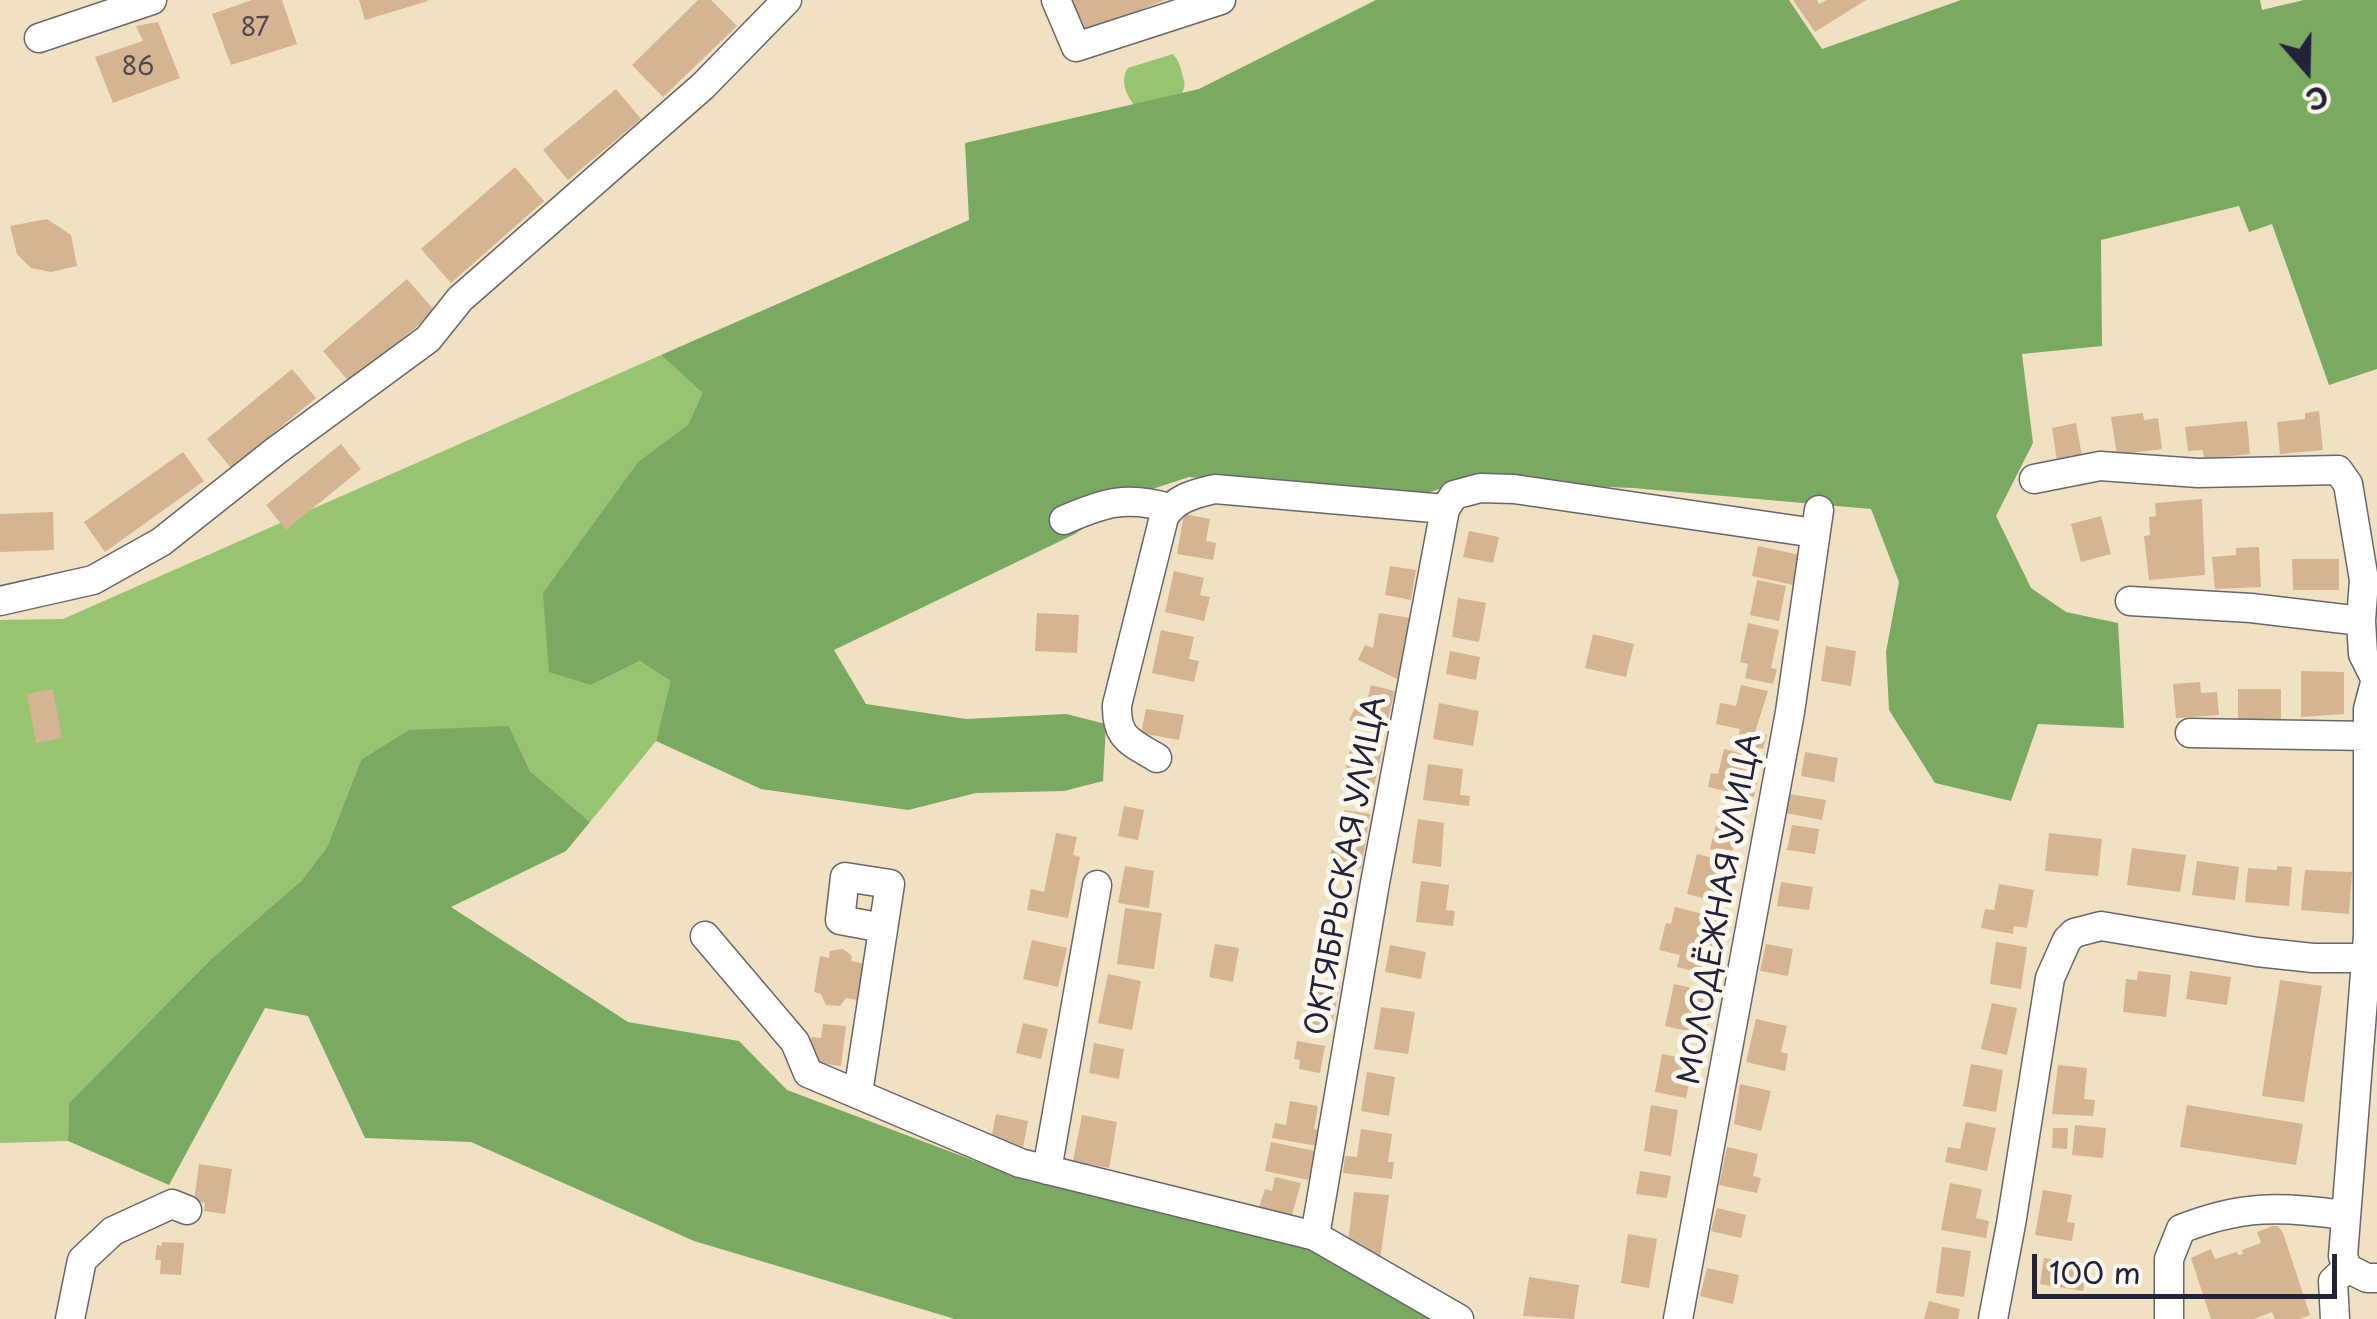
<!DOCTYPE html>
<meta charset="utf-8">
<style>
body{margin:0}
#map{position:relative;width:2377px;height:1319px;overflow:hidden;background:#f0e1c2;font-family:"Playpen Sans",sans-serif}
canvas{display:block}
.north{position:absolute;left:2257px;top:20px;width:100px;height:100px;-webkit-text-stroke:8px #fbf7ec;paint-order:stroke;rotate:160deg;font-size:28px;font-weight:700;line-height:40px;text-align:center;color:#22223b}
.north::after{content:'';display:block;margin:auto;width:35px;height:45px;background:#22223b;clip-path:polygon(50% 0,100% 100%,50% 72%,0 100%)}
.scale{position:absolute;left:2032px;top:1254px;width:305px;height:45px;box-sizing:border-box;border:5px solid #22223b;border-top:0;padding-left:12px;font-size:30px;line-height:35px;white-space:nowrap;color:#22223b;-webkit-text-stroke:8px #fbf7ec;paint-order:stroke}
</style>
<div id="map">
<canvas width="2377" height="1319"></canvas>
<div class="north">С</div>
<div class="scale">100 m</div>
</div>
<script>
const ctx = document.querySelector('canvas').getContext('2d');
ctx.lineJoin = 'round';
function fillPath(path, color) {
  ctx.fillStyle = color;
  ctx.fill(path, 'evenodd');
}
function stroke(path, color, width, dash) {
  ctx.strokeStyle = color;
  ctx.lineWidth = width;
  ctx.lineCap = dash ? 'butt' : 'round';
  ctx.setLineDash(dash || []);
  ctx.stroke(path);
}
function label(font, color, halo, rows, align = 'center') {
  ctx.font = font + ' "Playpen Sans",sans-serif';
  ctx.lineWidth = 10;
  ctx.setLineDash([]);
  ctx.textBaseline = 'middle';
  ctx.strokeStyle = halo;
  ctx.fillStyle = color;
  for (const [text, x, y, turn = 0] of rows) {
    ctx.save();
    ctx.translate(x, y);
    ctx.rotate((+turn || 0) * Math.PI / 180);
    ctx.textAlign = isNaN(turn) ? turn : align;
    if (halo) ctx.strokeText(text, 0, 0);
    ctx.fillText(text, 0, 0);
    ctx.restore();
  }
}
const green = new Path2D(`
 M1173,54C1179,61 1181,68 1183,77C1192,103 1156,104 1137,108C1127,98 1119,80 1128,68Z
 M661,355L704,393L688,426L639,461L591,685L640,661L672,681L656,741L590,822L530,771L509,726L361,760L327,847L302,880L210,960L69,1103L68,1141L0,1143V620L63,619Z`);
const forest = new Path2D(`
 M1376,0H1789L1822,49L1961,0H2260L2262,10L2304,0H2377V369L2329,385L2272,224L2249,232L2239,206L2101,240L2102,346L2022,354L2033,443L1996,516L2031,588L2066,612L2118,623L2124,728L2038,724L2011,801L1935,783L1889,710L1886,652L1899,582L1871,509L1633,488L1461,481L1414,498L1189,477L1131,496L1075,534L834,650L866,704L966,719L1066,714L1106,724L1103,781L1064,791L976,793L908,810L761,789L656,741L671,681L640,661L591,685L549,672L543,593L639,461L688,425L703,393L661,355L969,220L965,143L1199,89Z
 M509,726L530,771L590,822L566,851L451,907L628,1022L739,1041L787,1090L1028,1181L1315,1245L1439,1319H955L694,1241L471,1142L365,1138L308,1016L265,1008L169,1185L68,1141L69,1103L210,960L302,880L327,847L361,760L409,730Z`);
const building = new Path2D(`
 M252,0H282L297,44L231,65L212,14Z
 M359,0H428V1L365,20Z
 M698,0H711L737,26L663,97L632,65Z
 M1069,0H1165L1082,33Z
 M1793,0H1817L1819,4L1827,0H1866L1815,32Z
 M158,22L180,78L113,103L95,57L143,41L136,26Z
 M616,89L641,119L568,180L543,150Z
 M515,167L544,201L451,283L421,249Z
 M47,219L71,235L77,266L51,272L31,268L17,254L10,226Z
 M407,279L435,311L350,383L323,351Z
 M292,369L316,398L231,468L207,439Z
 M2319,411L2323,450L2280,454L2277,422L2305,419V413Z
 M2143,413L2144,420L2158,418L2162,449L2117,455L2111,417Z
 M2247,421L2250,454L2204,459L2203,450L2188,451L2185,427Z
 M2076,423L2082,456L2057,460L2052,428Z
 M341,444L361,469L286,530L266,505Z
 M183,452L204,481L105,552L84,522Z
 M2202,499L2205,575L2149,580L2144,536L2150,535L2149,517L2156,516L2155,503Z
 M53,512L54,550L0,552V514Z
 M1184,514L1210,519L1206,541L1216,543L1213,560L1177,554Z
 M2101,516L2111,554L2081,562L2071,524Z
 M1469,531L1499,537L1493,563L1463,557Z
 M1758,546L1800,555L1793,585L1752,576Z
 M2259,547L2261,587L2215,589L2212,557L2236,555V548Z
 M2292,559H2339V590H2293Z
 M1390,566L1416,570L1411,600L1385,595Z
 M1174,571L1204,578L1200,595L1210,597L1204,621L1165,612Z
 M1757,580L1786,586L1779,621L1750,615Z
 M1458,598L1486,603L1479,642L1452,637Z
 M1037,613L1079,615L1077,653L1035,651Z
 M1379,613L1410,618L1399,680L1358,660L1365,645L1373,648Z
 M1748,623L1779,630L1771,668L1777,669L1773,684L1745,678L1748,664L1740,662Z
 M1161,630L1194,637L1189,659L1199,661L1194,682L1152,673Z
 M1593,634L1634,644L1626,677L1585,668Z
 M1826,646L1856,651L1851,686L1821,681Z
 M1450,651L1480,657L1476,680L1446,674Z
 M2301,671L2344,672V714L2301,717Z
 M2200,682L2201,693L2217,692L2219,715L2176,718L2173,684Z
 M1371,685L1395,691L1389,715L1378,733L1349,720L1356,706L1365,709Z
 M1741,685L1768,691L1755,732L1767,735L1763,749L1737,743L1740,729L1716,724L1720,703L1736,706Z
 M53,689L62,738L36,743L27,694Z
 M2238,689H2281V720H2238Z
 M1439,703L1479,711L1473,746L1433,739Z
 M1146,709L1184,715L1179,740L1141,733Z
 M1351,744L1382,751L1374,786L1343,780Z
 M1724,749L1756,757L1751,782L1757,783L1754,797L1708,787L1711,773L1718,774Z
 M1805,752L1838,758L1834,782L1801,776Z
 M1428,764L1463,769L1460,795L1470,796L1469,806L1423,800Z
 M1790,794L1826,800L1822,820L1786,813Z
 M1124,806L1144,810L1138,840L1118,836Z
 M1720,808L1741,813L1732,854L1710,849Z
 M1344,810L1370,814L1361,869L1329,864L1333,840L1339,841Z
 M1418,819L1444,823L1441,867L1412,863Z
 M1792,825L1819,829L1815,854L1787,850Z
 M1056,833L1077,837L1073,855L1080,857L1068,918L1027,910L1031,889L1044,892Z
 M2049,833L2102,839L2098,876L2045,871Z
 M2132,848L2186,855L2180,892L2127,885Z
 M1697,854L1732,863L1722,903L1687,894Z
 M2197,861L2239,867L2235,900L2192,895Z
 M1125,866L1154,871L1149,908L1118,903Z
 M2277,866L2292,867L2289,906L2245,902L2248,868L2277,870Z
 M2305,870L2352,872L2349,914L2301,910Z
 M1421,881L1449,885L1446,910L1455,911L1453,926L1416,922Z
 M1781,882L1813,887L1809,910L1777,906Z
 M1999,884L2034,890L2027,928L2014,926L2013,934L1981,928L1985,909L1994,910Z
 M1675,907L1723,919L1709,975L1677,967L1680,955L1659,950L1666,923L1671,924Z
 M1125,908L1162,913L1154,969L1117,964Z
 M1318,930L1346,935L1341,958L1313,953Z
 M1032,940L1067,948L1058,987L1023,979Z
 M1996,942L2027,947L2021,989L1990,984Z
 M1215,944L1239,948L1233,982L1209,977Z
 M1766,944L1793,949L1788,976L1760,971Z
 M1390,945L1426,952L1421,979L1385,972Z
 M843,949L852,956L851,961L865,964L858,1000L846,998L840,1006L826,1005L821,994L814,992L820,956L829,958L830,951Z
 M2138,971L2171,975L2166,1017L2123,1012L2126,979L2137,980Z
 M2190,971L2231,977L2227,1005L2186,999Z
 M1108,974L1141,981L1132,1030L1098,1023Z
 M1310,979L1340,986L1331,1028L1303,1022Z
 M2280,980L2322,986L2304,1102L2262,1096Z
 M1674,984L1705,991L1696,1033L1665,1026Z
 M1992,1003L2017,1008L2007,1055L1981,1049Z
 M1381,1007L1415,1012L1408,1054L1374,1049Z
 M1756,1019L1787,1026L1781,1052L1788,1054L1785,1071L1746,1062Z
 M1023,1023L1048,1029L1041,1059L1016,1053Z
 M823,1024L846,1026L841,1066L818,1063L805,1045L812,1037L821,1038Z
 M1297,1041L1325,1046L1320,1073L1299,1069L1300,1060L1294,1059Z
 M1094,1043L1124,1049L1119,1079L1089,1073Z
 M1662,1054L1693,1060L1686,1098L1655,1092Z
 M1971,1064L2003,1070L1996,1112L1963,1106Z
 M2058,1065L2087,1068L2084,1099L2095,1100L2093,1116L2052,1114Z
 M1367,1072L1395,1077L1389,1116L1361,1111Z
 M1740,1084L1771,1091L1761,1131L1734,1124Z
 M1290,1101L1318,1106L1314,1129L1319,1130L1317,1146L1272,1138L1275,1123L1286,1125Z
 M1651,1105L1678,1110L1671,1156L1644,1151Z
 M2187,1105L2303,1124L2296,1165L2180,1147Z
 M996,1114L1028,1121L1023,1147L991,1140Z
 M1082,1115L1117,1122L1109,1168L1073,1161Z
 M1966,1122L1996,1128L1987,1171L1945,1162L1948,1147L1960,1149Z
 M2075,1125L2106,1128L2103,1158L2072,1155Z
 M2053,1128H2068L2067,1149L2052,1148Z
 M1361,1129L1392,1134L1388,1162H1394L1392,1179L1343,1173L1345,1156L1357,1157Z
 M1271,1142L1315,1151L1309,1180L1265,1171Z
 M1727,1147L1758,1154L1753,1176L1761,1178L1757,1193L1719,1185Z
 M199,1164L232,1169L225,1214L204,1211L205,1203L194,1201Z
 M1640,1171L1671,1176L1667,1198L1636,1194Z
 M1275,1177L1301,1183L1291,1218L1259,1207L1265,1189L1272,1191Z
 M1950,1183L1982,1189L1976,1218L1989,1221L1986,1238L1941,1230Z
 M2043,1190L2072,1195L2067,1222L2075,1223L2072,1241L2035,1235Z
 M1354,1192L1389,1195L1380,1260L1348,1243Z
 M1717,1208L1746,1215L1741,1238L1711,1231Z
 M2273,1226H2278L2283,1233L2310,1315L2299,1319H2275L2272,1312L2254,1319H2211L2191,1258L2211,1249L2215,1259L2237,1252L2238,1255L2243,1254L2242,1250L2261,1243L2257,1232Z
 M1628,1234L1657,1239L1649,1288L1621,1283Z
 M162,1242L184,1243L181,1275L160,1274L161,1260H155L157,1245L162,1246Z
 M1942,1247L1971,1251L1964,1297L1936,1293Z
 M2044,1258L2088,1265L2083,1291L2040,1284Z
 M1707,1268L1739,1275L1733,1304L1700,1296Z
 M1529,1277L1579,1285L1574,1319L1523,1316Z
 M1929,1301L1960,1309L1958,1319H1924Z`);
const minor = new Path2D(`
 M1056,0L1076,47L1221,0
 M39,38L152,0
 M2034,479L2100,466L2198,473L2338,470L2348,484L2364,580L2361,621L2363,654L2375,678
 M1064,520C1103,503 1127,495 1169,508
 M0,601L93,580L161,542L277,450L428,339L460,299L703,86L787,0
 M2130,601L2251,608L2361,621
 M2377,675L2368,709V935L2343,1256L2347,1268L2367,1278H2377
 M2190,733L2368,736
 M1157,758C1131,742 1116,739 1117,705L1164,517C1175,498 1194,494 1215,489L1445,509
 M705,936L795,1042L808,1073L1020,1163L1315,1236L1459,1319
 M858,1093L890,884L845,877L840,920L883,928
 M1047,1170L1097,885
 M1315,1236L1375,883L1445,509L1454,495L1480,488L1514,489L1815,533
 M70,1319L82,1260L113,1231L172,1204L187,1210
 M1678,1319L1790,712L1819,510
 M1993,1319L2011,1224L2050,978L2067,940L2074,933L2101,926L2257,952L2313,958H2366
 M2169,1319V1259L2181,1229C2241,1205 2281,1206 2344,1215
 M2335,1319L2333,1281L2347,1268`);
const numberNames = [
 ["87",255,29],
 ["86",138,68]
];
const streetNames = [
 ["ОКТЯБРЬСКАЯ УЛИЦА",1347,866,-80],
 ["МОЛОДЁЖНАЯ УЛИЦА",1721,909,-80]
];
fillPath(green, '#98c370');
fillPath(forest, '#7aa962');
fillPath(building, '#d5b491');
stroke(minor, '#6a656a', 31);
stroke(minor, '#fff', 28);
label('25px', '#4f4650', null, numberNames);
label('30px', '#22223b', '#fbf7ec', streetNames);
</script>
